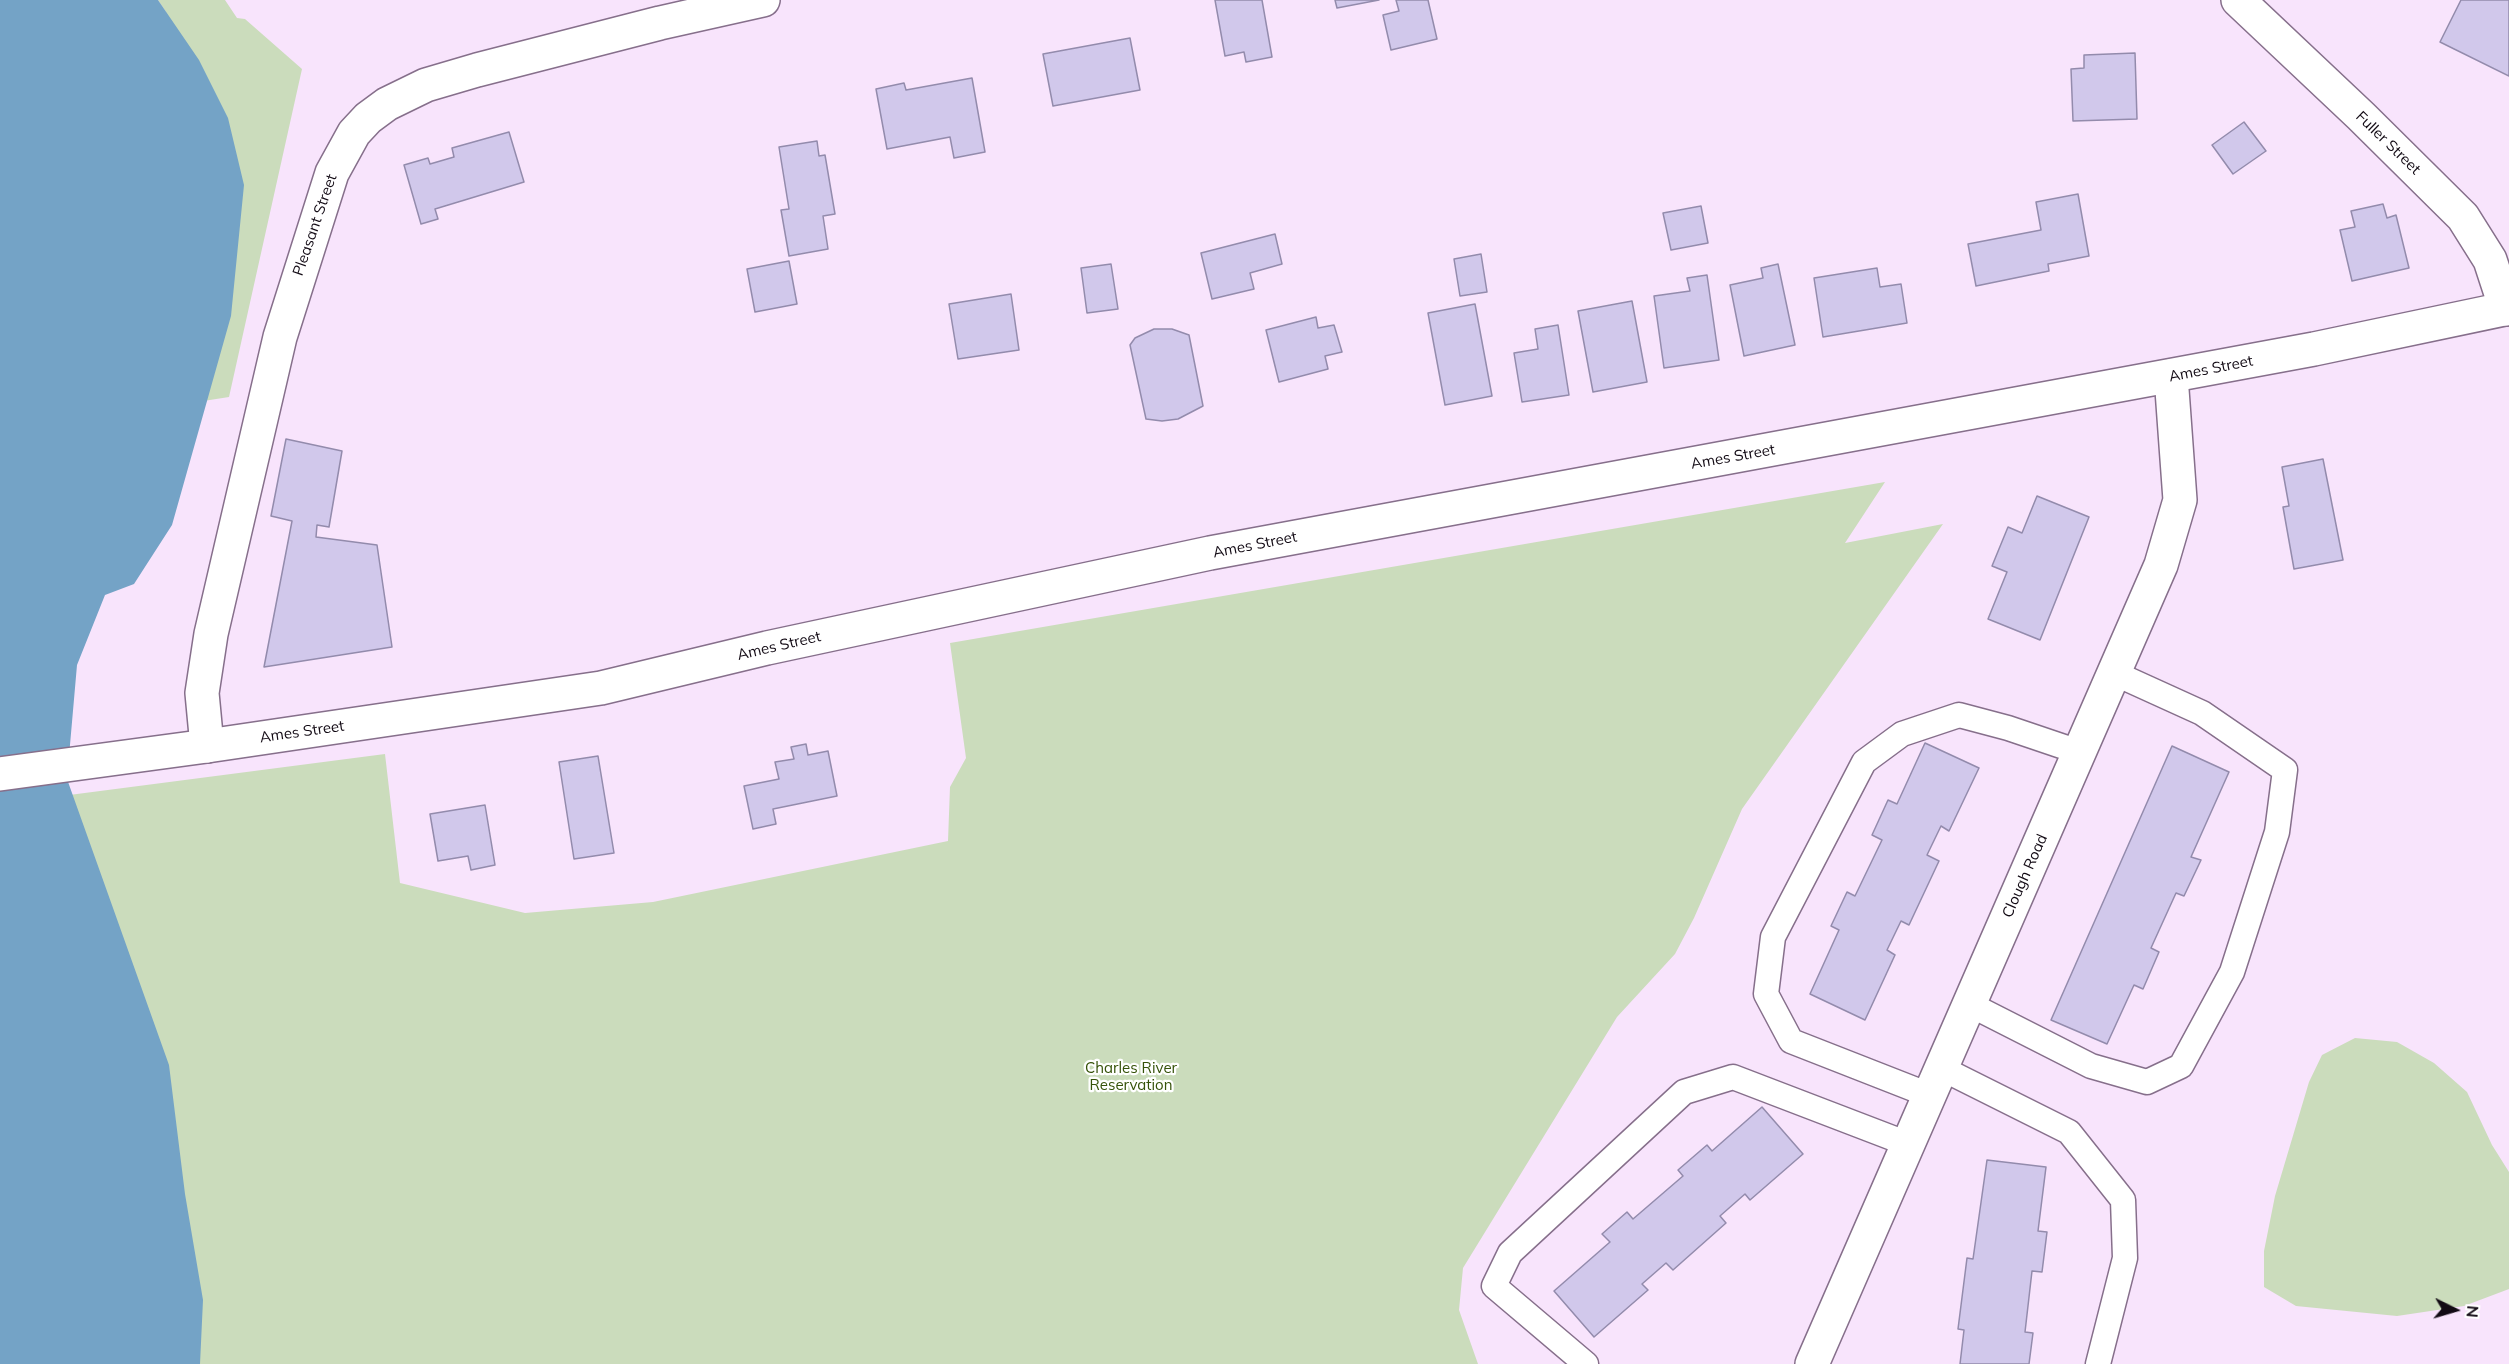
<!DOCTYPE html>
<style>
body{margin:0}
#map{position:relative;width:2509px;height:1364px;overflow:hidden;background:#f8e4fc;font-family:Mulish,sans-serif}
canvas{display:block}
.north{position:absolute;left:2425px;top:1280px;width:60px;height:60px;-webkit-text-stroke:4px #fff;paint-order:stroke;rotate:95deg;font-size:16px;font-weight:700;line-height:24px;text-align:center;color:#120a14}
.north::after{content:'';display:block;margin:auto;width:21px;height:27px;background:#120a14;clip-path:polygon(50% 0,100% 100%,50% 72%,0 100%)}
</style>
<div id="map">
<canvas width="2509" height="1364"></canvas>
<div class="north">N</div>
</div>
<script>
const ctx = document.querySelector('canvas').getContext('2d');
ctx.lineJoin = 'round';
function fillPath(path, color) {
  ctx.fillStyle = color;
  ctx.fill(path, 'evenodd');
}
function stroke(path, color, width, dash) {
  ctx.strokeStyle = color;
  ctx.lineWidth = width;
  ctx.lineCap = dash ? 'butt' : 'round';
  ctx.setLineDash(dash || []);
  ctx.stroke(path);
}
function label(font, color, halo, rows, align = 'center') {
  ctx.font = font + ' Mulish,sans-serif';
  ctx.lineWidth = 4.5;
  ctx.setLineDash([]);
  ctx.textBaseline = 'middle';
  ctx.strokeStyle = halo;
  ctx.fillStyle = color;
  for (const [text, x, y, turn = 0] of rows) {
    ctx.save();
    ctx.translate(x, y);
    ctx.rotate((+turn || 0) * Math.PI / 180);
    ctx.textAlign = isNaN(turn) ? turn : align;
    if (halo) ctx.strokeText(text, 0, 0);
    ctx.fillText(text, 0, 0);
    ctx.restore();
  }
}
const green = new Path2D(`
 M158,0H225L237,18L245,19L302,69L229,397L197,402L0,112L166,12Z
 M1885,482L1845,543L1943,524L1742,809L1694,918L1675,954L1617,1017L1463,1268L1459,1310L1478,1364H12L0,804L385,754L400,883L525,913L653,902L948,841L950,787L966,758L950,643Z
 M2355,1038L2397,1042L2434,1063L2467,1092L2492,1145L2509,1172V1289L2464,1306L2397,1316L2296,1306L2264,1287V1251L2275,1196L2309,1082L2322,1055Z`);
const water = new Path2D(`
 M0,0H158L199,60L228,118L244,185L231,316L172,525L134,584L105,595L77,665L67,779L169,1065L185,1194L203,1300L200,1364H0Z`);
const building = new Path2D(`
 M1215,0H1262L1272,57L1246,62L1244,52L1225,56Z
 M1335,0H1379L1337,8Z
 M1396,0H1428L1437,39L1391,50L1383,15L1399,11Z
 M2461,0H2509V76L2440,42Z
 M1130,38L1140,90L1053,106L1043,54Z
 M2135,53L2137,119L2073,121L2071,69L2084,68V55Z
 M972,78L985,152L954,158L950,137L887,149L876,89L904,83L906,90Z
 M2244,122L2266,151L2233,174L2212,145Z
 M509,132L524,182L435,209L438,219L421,224L404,165L428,158L430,164L454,157L452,148Z
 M817,141L819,156L825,155L835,214L823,216L828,249L789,256L781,210L789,209L779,147Z
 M2078,194L2089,256L2048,264L2049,271L1976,286L1968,244L2041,230L2036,202Z
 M2383,204L2387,218L2396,215L2409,268L2352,281L2340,230L2355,227L2351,211Z
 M1701,206L1708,243L1671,250L1663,213Z
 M1275,234L1282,264L1250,273L1254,289L1212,299L1201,253Z
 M1481,254L1487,292L1460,296L1454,259Z
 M789,261L797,304L755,312L747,269Z
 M1111,264L1118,309L1087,313L1081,268Z
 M1778,264L1795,345L1744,356L1730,285L1763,278L1761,268Z
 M1877,268L1880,287L1901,284L1907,323L1823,337L1814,278Z
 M1707,275L1719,360L1664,368L1654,296L1690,291L1687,278Z
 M1011,294L1019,350L958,359L949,304Z
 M1632,301L1647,382L1593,392L1578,311Z
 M1475,304L1492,396L1445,405L1428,313Z
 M1316,317L1318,328L1334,325L1342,352L1325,356L1328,369L1279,382L1266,330Z
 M1558,325L1569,395L1522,402L1514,353L1538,349L1535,329Z
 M1154,329H1172L1189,335L1203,406L1178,419L1162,421L1146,419L1130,345L1135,338Z
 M286,439L342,451L329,527L317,525L316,537L377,545L392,647L264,667L292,521L271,516Z
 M2323,459L2343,560L2294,569L2283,507L2289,506L2282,467Z
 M2037,496L2089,517L2040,640L1988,619L2007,572L1992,566L2008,527L2022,533Z
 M1925,743L1979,768L1949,831L1941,826L1927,855L1939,861L1909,925L1901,921L1887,950L1895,955L1865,1020L1810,994L1839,930L1831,926L1847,892L1855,896L1882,840L1872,835L1888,800L1897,804Z
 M806,744L808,755L828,751L837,796L773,809L776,824L753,829L744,786L779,779L775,762L794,759L791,747Z
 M2172,746L2229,772L2191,857L2201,860L2184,896L2176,893L2151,948L2159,952L2143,989L2134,985L2107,1044L2051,1020Z
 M598,756L614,853L574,859L559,762Z
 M485,805L495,865L471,870L468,856L438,861L430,814Z
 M1762,1107L1803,1154L1750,1200L1745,1194L1720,1216L1726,1223L1673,1270L1666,1263L1642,1284L1648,1290L1594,1337L1554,1291L1610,1242L1602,1234L1627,1212L1633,1219L1683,1176L1678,1170L1707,1145L1712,1151Z
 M1987,1160L2046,1167L2038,1231L2047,1232L2042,1272L2032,1271L2025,1332L2033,1333L2029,1364H1960L1964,1330L1958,1329L1967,1258L1973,1259Z`);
const lane = new Path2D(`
 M1969,1004L2091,1066L2147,1082L2181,1066L2232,972L2277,832L2285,770L2202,713L2114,673
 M1941,1068L2069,1132L2123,1200L2125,1258L2098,1364
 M1929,1095L1791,1041L1766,994L1773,937L1864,762L1902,734L1959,715L2008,728L2079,752
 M1586,1364L1494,1286L1510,1253L1684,1092L1733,1077L1908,1144`);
const street = new Path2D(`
 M2238,0L2361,116L2463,217L2490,260L2506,309
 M207,746L202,693L211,634L280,337L332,173L354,133L368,118L387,104L426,85L477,70L660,23L763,0
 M1812,1364L2161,565L2180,500L2171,376`);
const secondary = new Path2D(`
 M0,774L207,746L601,688L767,648L1210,553L2314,349L2509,308`);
const streetNames = [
 ["Fuller Street",2388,143,44],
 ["Pleasant Street",315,225,-71],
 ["Ames Street",2211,369,-11],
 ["Ames Street",1733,457,-10],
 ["Ames Street",1255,545,-11],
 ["Ames Street",779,646,-13],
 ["Ames Street",302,732,-8],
 ["Clough Road",2025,876,-66]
];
const parkNames = [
 ["Charles River",1131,1068],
 ["Reservation",1131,1085]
];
fillPath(green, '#cbdcbc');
fillPath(water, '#74a3c6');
fillPath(building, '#d1c8eb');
stroke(building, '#938bac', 1.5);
stroke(lane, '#866f8b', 27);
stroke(street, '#866f8b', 36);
stroke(secondary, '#866f8b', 36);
stroke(lane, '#fff', 24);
stroke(street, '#fff', 33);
stroke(secondary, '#fff', 33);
label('15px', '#120a14', '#fff', streetNames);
label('15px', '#355209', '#fff', parkNames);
</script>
